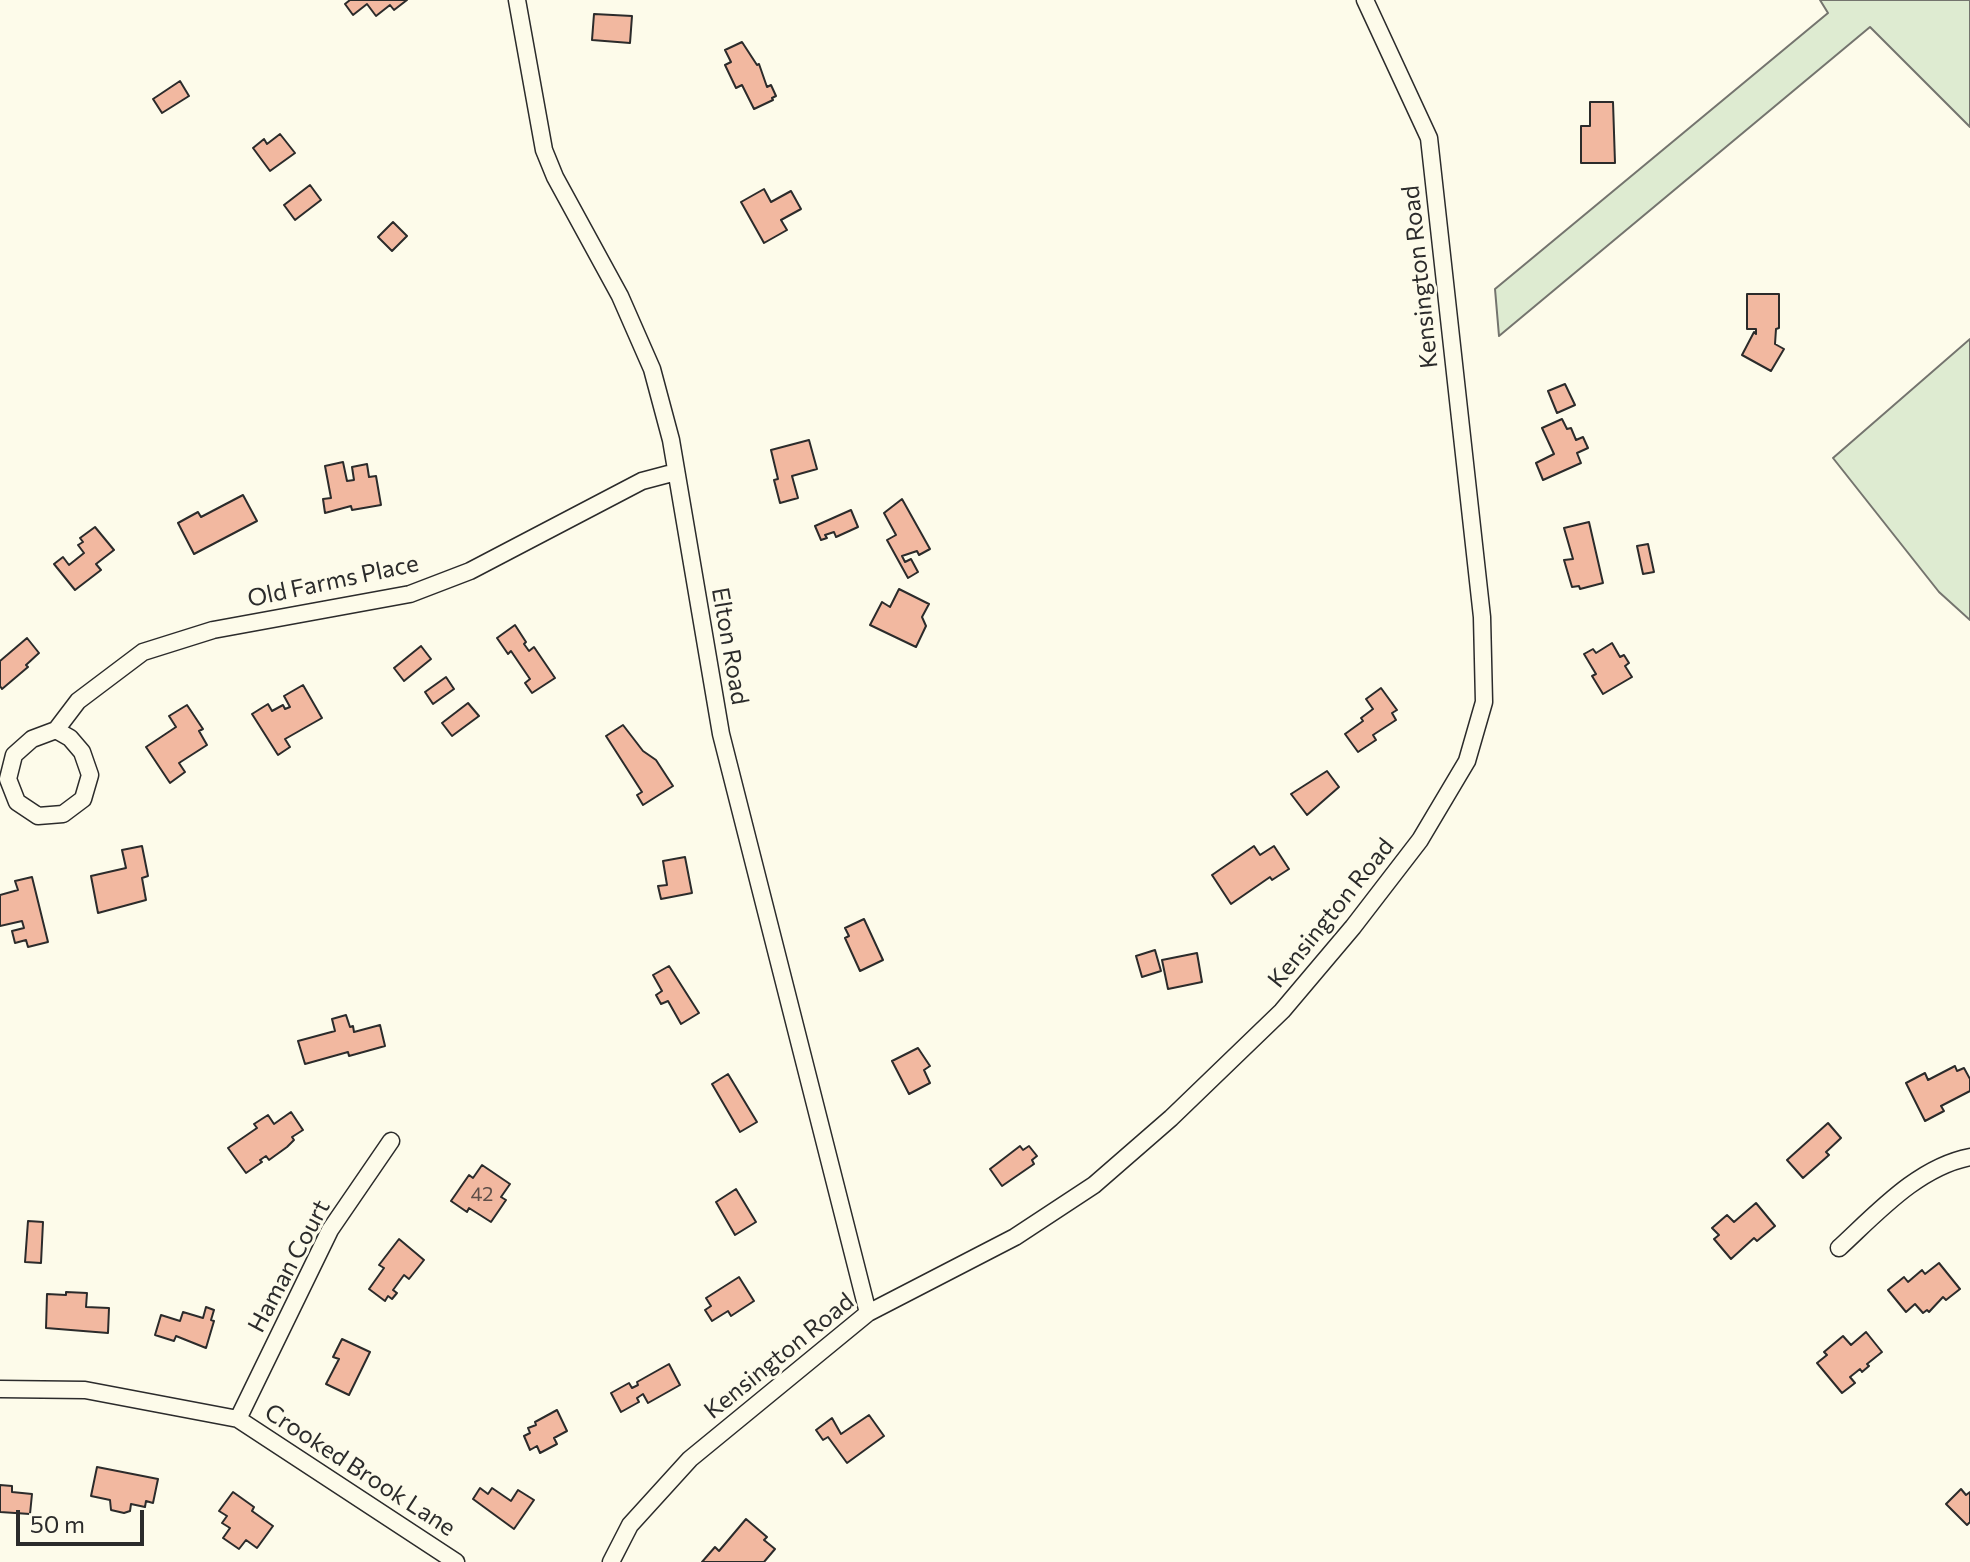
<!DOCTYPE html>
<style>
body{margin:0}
#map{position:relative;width:1970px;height:1562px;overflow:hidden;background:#fdfbea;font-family:Commissioner,sans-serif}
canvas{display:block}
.scale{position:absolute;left:16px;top:1510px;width:128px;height:36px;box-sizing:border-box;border:4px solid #2b2b2b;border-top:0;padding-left:10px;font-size:24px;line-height:28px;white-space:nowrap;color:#2b2b2b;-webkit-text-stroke:6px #fdfbea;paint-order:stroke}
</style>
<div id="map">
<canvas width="1970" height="1562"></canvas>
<div class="scale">50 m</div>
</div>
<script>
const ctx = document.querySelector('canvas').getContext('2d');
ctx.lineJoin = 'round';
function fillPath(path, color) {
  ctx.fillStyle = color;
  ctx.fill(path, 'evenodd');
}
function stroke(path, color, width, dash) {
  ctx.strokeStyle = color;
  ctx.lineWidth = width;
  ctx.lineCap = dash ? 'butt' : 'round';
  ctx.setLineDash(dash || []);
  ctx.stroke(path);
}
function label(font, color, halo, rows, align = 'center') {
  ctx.font = font + ' Commissioner,sans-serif';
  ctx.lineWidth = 6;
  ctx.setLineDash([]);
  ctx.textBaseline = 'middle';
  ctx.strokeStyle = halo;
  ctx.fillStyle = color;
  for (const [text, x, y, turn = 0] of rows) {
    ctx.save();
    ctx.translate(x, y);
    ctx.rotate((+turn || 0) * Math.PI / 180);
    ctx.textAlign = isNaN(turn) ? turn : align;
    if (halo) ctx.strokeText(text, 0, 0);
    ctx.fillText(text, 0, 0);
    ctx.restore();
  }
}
const green = new Path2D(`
 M1820,0H1970V127L1870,27L1499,336L1495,289L1828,13Z
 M1970,339V620L1939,592L1833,458Z`);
const building = new Path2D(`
 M350,0H407L394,10L390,5L376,16L367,4L353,15L345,4Z
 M594,14L632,16L630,43L592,40Z
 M742,42L757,65L759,64L767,87L771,85L776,96L772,98L773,100L754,109L742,85L736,88L725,65L731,62L725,50Z
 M180,81L189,96L162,113L153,99Z
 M1590,102H1613L1615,163H1581V126H1590Z
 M280,134L295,153L270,171L253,148L264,139L267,144Z
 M310,185L321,200L295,220L284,205Z
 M764,189L771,202L791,191L801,209L781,220L787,230L764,243L741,202Z
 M393,222L407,236L392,251L378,237Z
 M1747,294H1779V328L1776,329L1775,344L1784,349L1771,371L1742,355L1754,332L1756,334V329H1747Z
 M1565,384L1575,405L1557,413L1548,391Z
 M1562,419L1567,429L1571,428L1576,440L1583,437L1588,448L1577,453L1581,463L1543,480L1536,463L1554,454L1542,428Z
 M809,440L817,469L792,476L798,498L780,503L774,480L778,479L771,450Z
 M343,462L347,481L354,480L352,467L367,464L369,477L376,476L381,505L352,510L351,506L325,513L323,499L331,498L325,466Z
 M243,495L257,521L194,554L178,523L198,512L201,517Z
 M902,499L930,549L919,555L917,551L902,556L905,562L911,559L918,572L908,578L887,540L896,535L884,513Z
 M851,510L858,527L836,537L834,532L825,535L827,538L821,540L815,526Z
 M1589,522L1603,583L1580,589L1579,586L1572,587L1564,560L1573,559L1564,528Z
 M95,527L114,550L96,564L101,570L75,590L54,564L63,557L69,565L84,553L78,545L83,542L80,538Z
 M1648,544L1654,572L1643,574L1637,546Z
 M899,589L929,604L922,617L926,626L916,647L870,625L882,602L890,607Z
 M515,625L526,642L524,644L529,651L534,647L555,678L532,693L525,683L530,679L511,651L508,654L497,638Z
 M27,638L39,653L26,665L28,667L2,689L0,686V661Z
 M1612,643L1620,657L1624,655L1629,663L1625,666L1632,677L1603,694L1592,676L1596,674L1584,654L1593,649L1596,653Z
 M421,646L431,659L404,681L394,668Z
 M446,677L454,689L433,704L425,692Z
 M303,685L322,718L285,739L290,747L278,755L252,714L268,704L272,711L283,705L285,709L290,707L284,696Z
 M1381,688L1397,710L1392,713L1396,720L1373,735L1376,740L1358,752L1345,734L1363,721L1361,718L1373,709L1366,699Z
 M468,703L479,716L452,736L442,723Z
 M187,705L203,729L199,731L207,745L179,763L185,772L170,783L146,747L176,727L169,716Z
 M623,725L643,751L656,760L673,786L643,805L637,795L642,792L606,736Z
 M1327,771L1339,787L1307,815L1291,794Z
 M142,846L148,876L142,878L146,900L98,913L91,876L126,868L122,850Z
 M1254,846L1260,855L1274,846L1289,869L1272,880L1270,877L1231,904L1212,875Z
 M685,857L692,893L661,899L658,886L667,885L663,861Z
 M32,877L48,942L28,947L26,940L15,943L12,931L24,928L22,921L0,926V895L18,890L15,881Z
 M864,919L883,960L860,971L845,938L849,936L845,928Z
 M1155,950L1161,971L1142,977L1136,956Z
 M1197,953L1202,982L1168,989L1162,960Z
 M669,966L699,1013L681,1024L668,1001L661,1004L656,995L662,991L653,975Z
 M346,1015L350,1027L353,1026L354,1032L380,1025L385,1046L349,1056L348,1052L305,1064L298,1041L335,1031L332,1019Z
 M918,1048L930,1066L924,1070L930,1083L909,1094L892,1061Z
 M1955,1066L1957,1071L1964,1068L1970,1079V1091L1941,1106L1944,1111L1925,1121L1906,1083L1925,1073L1928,1080Z
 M728,1074L757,1122L740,1132L712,1084Z
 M291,1112L303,1130L292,1137L294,1140L287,1147L269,1160L266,1156L260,1160L262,1162L246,1173L228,1148L257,1128L254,1124L268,1115L274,1124Z
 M1828,1123L1841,1138L1826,1152L1829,1155L1803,1178L1787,1160Z
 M1020,1146L1023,1150L1029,1146L1037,1156L1032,1160L1034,1164L1002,1186L990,1169Z
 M482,1165L510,1184L501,1197L506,1200L491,1222L469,1208L467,1212L451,1201L469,1175L473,1178Z
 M736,1189L756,1222L735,1235L716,1202Z
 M1756,1203L1775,1226L1757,1241L1754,1238L1731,1259L1714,1239L1719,1235L1712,1228L1727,1215L1734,1222Z
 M28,1221L43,1222L41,1263L25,1262Z
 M399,1239L424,1260L409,1279L404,1275L393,1290L397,1293L392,1299L388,1296L385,1301L369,1289L384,1268L379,1265Z
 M1939,1263L1960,1289L1946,1300L1943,1297L1929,1312L1927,1310L1923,1313L1915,1304L1906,1312L1888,1290L1904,1277L1908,1282L1922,1270L1925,1274Z
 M739,1277L754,1301L731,1316L728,1311L712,1321L705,1310L711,1306L706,1298Z
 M66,1292L87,1293L86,1307L109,1308L108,1333L46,1328L47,1294L66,1295Z
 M206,1307L214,1310L211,1320L214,1321L206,1348L176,1336L174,1341L155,1335L161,1315L180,1321L183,1312L203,1318Z
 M1866,1332L1882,1352L1867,1364L1869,1366L1862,1372L1860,1369L1850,1377L1855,1383L1842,1393L1817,1363L1827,1355L1824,1352L1843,1336L1851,1345Z
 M342,1339L370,1352L349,1395L326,1384L339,1359L333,1357Z
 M669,1364L680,1385L648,1403L643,1394L637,1398L639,1402L621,1412L611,1393L629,1383L632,1388L638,1385L637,1382Z
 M557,1410L567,1431L554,1438L557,1444L540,1453L537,1446L530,1450L524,1436L530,1433L528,1428L536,1425L535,1422Z
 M869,1415L884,1436L847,1463L828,1437L823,1440L816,1430L832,1418L841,1434Z
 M97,1467L158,1479L153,1503L146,1501L145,1507L131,1504L130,1511L124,1513L111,1510L110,1500L91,1496Z
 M0,1485L12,1486V1492L32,1494L30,1514L0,1512Z
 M480,1488L488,1494L492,1488L511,1501L518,1490L534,1500L514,1529L473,1499Z
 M1961,1489L1966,1495L1970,1492V1522L1967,1525L1946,1504Z
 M233,1492L254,1507L252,1511L273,1526L257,1548L246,1540L239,1549L223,1538L230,1528L222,1523L227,1516L219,1511Z
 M746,1519L767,1537L764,1540L775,1549L764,1562H702L715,1547L719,1551Z`);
const minor = new Path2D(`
 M517,0L544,150L555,177L620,296L652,369L671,440L721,734L868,1313
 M56,730L70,738L82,752L90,775L83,799L63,814L38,816L17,802L8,779L14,755L32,739L56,730L78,701L143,652L213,630L410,594L470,571L642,481L676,472
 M1839,1248C1877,1213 1918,1167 1970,1157
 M0,1389L85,1390L238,1419L456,1562
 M238,1419L330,1230L391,1141
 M611,1562L630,1525L690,1459L868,1313L1015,1237L1094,1185L1171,1118L1282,1011L1353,927L1420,840L1467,761L1484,702L1482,617L1429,138L1365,0`);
const numberNames = [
 ["42",482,1194]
];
const streetNames = [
 ["Kensington Road",1420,277,-96],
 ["Old Farms Place",333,581,-12],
 ["Elton Road",730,646,80],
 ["Kensington Road",1331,913,-51],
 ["Haman Court",289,1266,-62],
 ["Kensington Road",779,1356,-39],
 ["Crooked Brook Lane",360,1470,33]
];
fillPath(green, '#deebd1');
stroke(green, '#74746e', 2);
fillPath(building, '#f2b8a0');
stroke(building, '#2b2b2b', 2);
stroke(minor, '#2b2b2b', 19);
stroke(minor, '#fdfbea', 16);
label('20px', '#5d4e48', null, numberNames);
label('24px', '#2b2b2b', '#fdfbea', streetNames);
</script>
